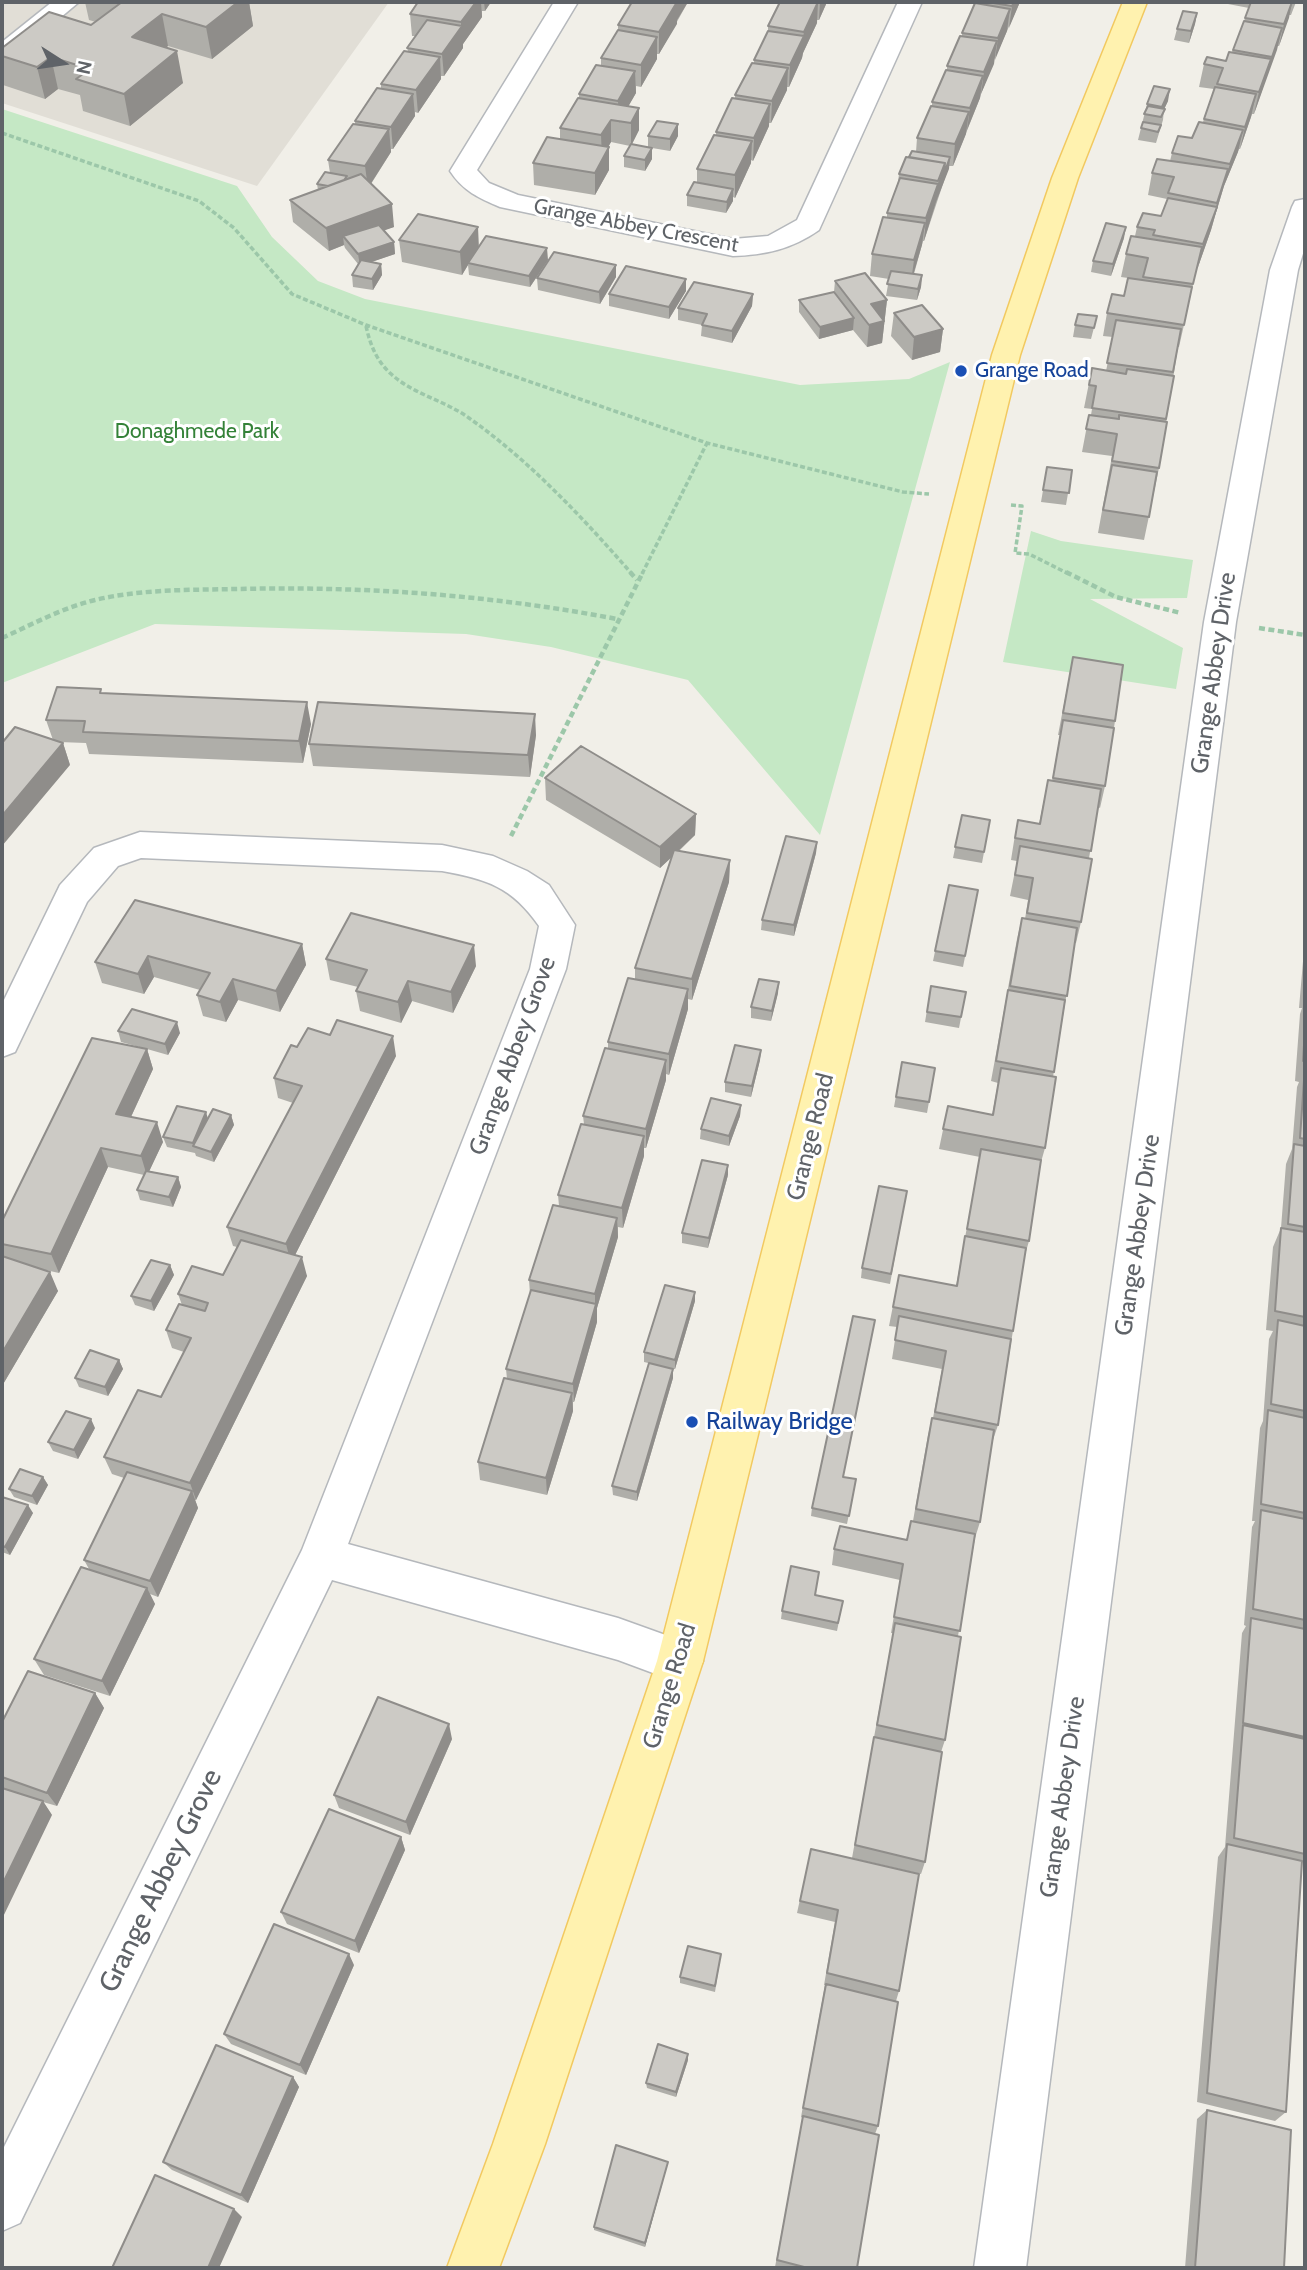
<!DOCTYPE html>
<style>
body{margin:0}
#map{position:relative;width:1307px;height:2270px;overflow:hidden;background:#f1efe8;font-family:Cabin,sans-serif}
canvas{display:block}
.frame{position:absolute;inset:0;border:4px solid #5f6368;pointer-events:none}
.north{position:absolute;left:28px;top:28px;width:70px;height:70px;-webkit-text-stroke:5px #fff;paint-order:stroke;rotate:102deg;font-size:19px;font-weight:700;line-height:28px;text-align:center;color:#5f6368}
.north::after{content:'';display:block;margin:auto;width:24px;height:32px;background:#5f6368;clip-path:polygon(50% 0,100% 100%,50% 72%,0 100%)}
</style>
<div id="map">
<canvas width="1307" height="2270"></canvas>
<div class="frame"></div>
<div class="north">N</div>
</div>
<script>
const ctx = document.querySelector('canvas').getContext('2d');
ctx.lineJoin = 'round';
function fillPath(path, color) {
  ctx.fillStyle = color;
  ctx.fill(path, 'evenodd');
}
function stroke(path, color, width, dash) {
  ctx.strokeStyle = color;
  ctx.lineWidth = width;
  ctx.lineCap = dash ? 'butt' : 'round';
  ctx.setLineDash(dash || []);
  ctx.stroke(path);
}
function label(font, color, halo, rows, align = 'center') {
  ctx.font = font + ' Cabin,sans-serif';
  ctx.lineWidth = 6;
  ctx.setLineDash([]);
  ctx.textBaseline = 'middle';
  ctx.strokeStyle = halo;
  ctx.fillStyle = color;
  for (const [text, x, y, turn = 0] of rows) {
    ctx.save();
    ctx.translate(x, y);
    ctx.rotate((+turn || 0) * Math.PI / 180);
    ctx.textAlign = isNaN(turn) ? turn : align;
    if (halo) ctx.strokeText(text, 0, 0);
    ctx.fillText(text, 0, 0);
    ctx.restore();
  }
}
const education = new Path2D(`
 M7,2H389L257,186L2,103V5Z`);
const green = new Path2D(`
 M2,109L237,186L272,237L318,281L365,299L800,385L909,379L950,362L820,835L688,680L551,647L466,634L155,624L2,683Z
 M1031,531L1061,541L1193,560L1187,598L1090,599L1183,648L1176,689L1003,662Z`);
const pathFar1 = new Path2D(`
 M2,133L199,201L234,228L292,294L366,325L707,443L903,492L929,494
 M366,326C370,344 376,360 390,373C412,394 444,400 469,418C531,462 582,517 632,574
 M1011,505L1022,506L1015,553L1029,554L1069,574
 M642,574L707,443`);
const path = new Path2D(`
 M630,572L637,580
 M1066,572L1116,597L1181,613
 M1259,628L1305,635
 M2,638C33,624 62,608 95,600C141,589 190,590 237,589C365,586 491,595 617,619
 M511,836L643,572`);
const minor = new Path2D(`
 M52,2H79L11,59L2,61V42Z
 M554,2H578L477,170L489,183L518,195L733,239L768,236L797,220L898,2H922L819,230C792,249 765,255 733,256L500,207C479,198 463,191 450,171Z
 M1305,199V247L1298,270L1236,622L1026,2268H974L1204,622L1270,270L1292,207L1295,201Z
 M140,832L442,845L493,856L527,871L549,885L575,925L566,969L348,1544L618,1618L696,1646L703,1661L696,1676L680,1683L618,1660L332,1580L20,2223L2,2231V2151L302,1550L530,969L539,926C512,887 487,879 442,871L141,858L118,866L87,902L15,1052L2,1057V1004L60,885L94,848Z`);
const major = new Path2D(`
 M1123,2H1147L1078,178L1020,355L703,1661L545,2144L499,2268H447L493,2144L657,1661L992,355L1052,178Z`);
const wall = new Path2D(`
 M85,2H249L253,26L212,59L168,46L165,48L183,83L130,126L83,111L80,95L58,89L45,99L3,85L2,80V48L91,25L96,22L89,20Z
 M418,2H491L485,11H482V17L463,44V48L444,76H441V79L418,113L415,112V116L393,149H391V152L371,184L394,227L384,230L394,242L395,254L371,262L381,264L382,275L373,290L353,287L352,275L358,264L345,248L344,245L329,251L293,222L290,200L318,190L317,184L330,173L328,160L355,124V121L381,89V84L408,51L407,48L416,36H412L410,14Z
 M632,2H688L659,54H657V59L641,87L636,86V93L628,106L639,130L632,144L648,147V136L678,124V136L670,151L652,148V159L645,171L624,167V156L630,146L611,142L608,147L609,170L595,195L534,185L533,163L560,139V128L579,98V94L601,65V58L618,30V25Z
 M780,2H827L819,20H817V23L803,53L802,58L789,87H787V90L771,123H769V126L753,161L751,160V163L735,198L733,197V201L726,213L687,206V195L697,183V169L716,135V132L735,99V95L754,63V60L768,31V26Z
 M976,2H1020L994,60L981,94L980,98L953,166H949L924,241H923L914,274L922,275L921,287L917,300L886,296L889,279L870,276L872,254L887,217V213L898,182L899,174L909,157L916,152L917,138L932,106V102L947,70V66L962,36V33Z
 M1228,2H1296L1291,15H1289L1279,46H1277L1254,114H1252L1240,149H1239L1224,186L1215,216L1211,230L1198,267H1197L1179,347H1178L1159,468L1144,540L1098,533L1112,456L1082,452L1089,415H1091L1092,409L1084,408L1092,368L1106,371L1113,337L1103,336L1107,313L1124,296L1128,278L1121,277L1126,254L1135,236L1137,227L1161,216L1167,199L1148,195L1152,173L1170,161L1172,153L1192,138L1203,122L1214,89L1199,87L1204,64L1226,61L1232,52L1249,8L1228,4Z
 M1197,13L1195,24L1189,43L1174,40L1177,29Z
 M1168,101L1164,109L1163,120L1156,143L1138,140L1147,104Z
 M1124,238L1111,276L1091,272L1093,261Z
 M399,240L479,247L548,260L530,287L469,275L468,265L462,275L402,262Z
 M616,277L600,304L538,290L537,278Z
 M835,281L887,300L882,343L867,347L853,330L819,339L799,312V300L834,292Z
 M686,291L669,319L609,306V294Z
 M753,294L752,306L732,343L701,336L702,325L678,320V308Z
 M894,313L943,329L940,352L912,360L891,336Z
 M1097,316L1091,339L1073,337L1075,325Z
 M1047,467L1072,470L1066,505L1041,502Z
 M1073,657L1115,721L1105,786L1100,808L1098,807L1089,858L1081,922L1076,943H1075L1053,1077L1045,1148L1041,1162L1029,1241L1025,1255L998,1425L992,1443L980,1522L975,1538L958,1636L945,1740L941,1752L925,1862L921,1874L852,1858L893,1633H891L900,1580L832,1565L834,1549L907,1540L913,1521L928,1435L932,1418H933L942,1369L892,1359L897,1327L889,1326L899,1275L956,1286L980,1157L939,1149L948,1106L992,1115L998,1083L991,1081L1017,939L1022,918L1025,919L1028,900L1010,896L1017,861L1011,860L1014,841L1018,820L1039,824L1048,780L1052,781L1060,735H1058Z
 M103,693L311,724L303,763L89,754L86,743L59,742L63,743L70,765L53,740L46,720Z
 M536,735L530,777L313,766L309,744Z
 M545,778L696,814L695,835L679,851L730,860L729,882L692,1000L688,999V1009L669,1075L666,1074V1080L646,1148H644V1156L623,1228L618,1227V1237L597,1308V1322L574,1402H573V1411L547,1495L480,1480L478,1462L507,1379L506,1369L530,1294L529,1280L559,1206L558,1195L584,1124L583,1116L608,1048V1042L635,979V968L672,857L660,868L546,800Z
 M962,815L990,820L982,863L953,858Z
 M817,842L816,853L794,936L761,930L762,920Z
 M949,885L978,890L963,967L933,961Z
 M135,900L302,944L306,965L280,1012L238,1000L226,1022L203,1016L197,995L200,990L154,977L144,994L102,983L95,962Z
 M1305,938V1859L1302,1863L1286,2112L1275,2121L1197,2102L1218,1857L1225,1847L1242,1633L1246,1626L1244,1625L1252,1527L1255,1521H1252L1260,1428L1263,1421L1269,1339L1273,1331L1266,1330L1273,1247L1281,1228L1286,1164L1292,1149L1297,1087L1299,1082L1295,1081L1300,1014L1302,1008H1299Z
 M326,959L476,966L453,1013L412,1001L401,1023L360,1011L356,991L358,987L330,980Z
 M931,986L966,992L959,1028L925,1022Z
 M778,993L771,1021L751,1018V1007Z
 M118,1031L180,1033L168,1055L147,1049L153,1069L131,1117L163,1142L149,1171L178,1177L181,1187L173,1207L140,1200L137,1190L144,1175L108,1167L59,1273L41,1269L58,1291L2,1386V1221L143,1048L121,1042Z
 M297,1047L396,1056L295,1255L307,1276L196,1500H195L198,1508L158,1597L150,1594L155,1604L110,1696L44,1675L34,1659L89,1569L84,1560L124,1478L112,1474L104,1457L161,1397L184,1352L172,1348L166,1330L182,1305L178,1294L223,1275L237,1247L233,1246L227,1227L293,1103L278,1098L274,1078Z
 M761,1050L760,1060L751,1097L725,1092V1082Z
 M902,1062L935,1068L927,1113L894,1107Z
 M741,1105L740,1116L729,1146L700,1139L701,1129Z
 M231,1115L234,1125L214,1162L196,1156L195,1153L167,1147L163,1137L208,1118Z
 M728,1175L708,1248L682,1243V1233Z
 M907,1191L890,1284L861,1278L862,1268Z
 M170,1265L174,1275L154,1311L135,1305L131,1296Z
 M695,1292V1301L675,1369H673V1378L637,1501L613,1495L612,1486L665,1367L644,1362V1352Z
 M119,1360L123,1369L108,1396L79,1387L75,1378Z
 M95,1428L78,1459L53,1451L48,1442Z
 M43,1477L48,1485L37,1505L14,1497L9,1489Z
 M843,1477L856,1479L847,1524L811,1516L812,1508Z
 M2,1497L33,1513L10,1555L2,1552Z
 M815,1595L843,1601L837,1631L781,1619L782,1611Z
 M95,1693L104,1708L57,1806L43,1802L52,1815L2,1787V1722Z
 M452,1739L410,1835L339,1808L334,1795Z
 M401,1837L405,1850L359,1953L287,1924L281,1912Z
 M811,1849L899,1991L896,2001L878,2126L875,2134L857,2268H779L775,2267L803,2118L801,2117L825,1985H824L835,1922L797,1913Z
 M721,1954L715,1992L680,1983V1977Z
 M354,1965L306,2075L231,2044L224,2034Z
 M688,2060L676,2097L647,2088L646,2083Z
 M293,2077L299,2087L248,2203L172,2170L163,2162Z
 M1207,2110L1284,2268H1185L1197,2119Z
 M668,2162L667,2166L645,2247L594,2230V2227Z`);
const shadedWall = new Path2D(`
 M238,2H249L253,26L212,59L206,27Z
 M476,2H481L482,17L463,44V48L444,76L442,54L461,26V22Z
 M484,2H491L485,11Z
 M677,2H688L677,20Z
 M677,2V24L659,54V32Z
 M818,2L817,23L803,53L802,58L789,87L790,65L803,37L804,32Z
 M820,2H827L819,20Z
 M1014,2H1020L1009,28L1012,6Z
 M1292,2L1289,18L1279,46L1284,24Z
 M1010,9L1007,31L995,60L998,38Z
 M1197,13L1195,24L1189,43L1191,31Z
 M162,14L168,46L139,69L132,37Z
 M1282,28L1277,50L1254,114L1259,92Z
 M657,37V59L641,87V65Z
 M997,41L994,64L981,94L984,72Z
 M177,51L183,83L130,126L124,94Z
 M51,57L58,89L45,99L37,67Z
 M440,57L441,79L418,113L416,90Z
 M788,68L787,90L771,123L772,101Z
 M635,71L636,93L619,123L618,101Z
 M983,76L980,98L967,130L970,108Z
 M1170,89L1168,101L1160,118L1162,107Z
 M413,94L415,116L393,149L391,127Z
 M1256,94L1251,117L1240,149L1245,127Z
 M770,104L769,126L753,161L754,138Z
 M639,108V130L631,146V123Z
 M969,112L966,134L953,166L955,144Z
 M611,120V142L602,158L601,135Z
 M678,124V136L670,151V139Z
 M389,129L391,152L368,188L365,166Z
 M1243,130L1238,152L1224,186L1215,216L1211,230L1198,267L1203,244L1213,217L1217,203L1230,164Z
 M752,141L751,163L735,198V175Z
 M609,147V170L595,195V173Z
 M652,148V159L645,171V160Z
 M950,157L949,169L936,202L924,241L926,218L945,163Z
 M733,189V201L726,213L727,202Z
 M392,204L394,227L349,243L343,236L344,245L329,251L326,228Z
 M925,223L922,245L911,282L914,260Z
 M478,227L479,249L468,263V265L462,275L460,252Z
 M1126,227L1124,238L1111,276L1113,264Z
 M394,242L395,254L360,266L358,254Z
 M547,248L548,260L530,287L529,276Z
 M381,264L382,275L373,290L372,279Z
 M616,265V277L600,304L599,292Z
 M922,275L921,287L917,300L918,289Z
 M686,279V291L669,319V307Z
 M753,294L752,306L732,343V331Z
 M887,300L882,343L867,347L871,304Z
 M854,318L853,330L819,339L820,327Z
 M943,329L940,352L912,360L914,337Z
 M307,702L311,724L303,763L299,741Z
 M535,714L536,735L530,777L528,755Z
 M63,743L70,765L2,846V816Z
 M696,814L695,835L660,868V847Z
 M817,842L816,853L794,936V925Z
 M730,860L729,882L692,1000V979Z
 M302,944L306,965L280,1012L276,991Z
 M474,945L476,966L453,1013L451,992Z
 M148,956L154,977L144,994L138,974Z
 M233,979L238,1000L226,1022L220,1002Z
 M408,981L412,1001L401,1023L398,1002Z
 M779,982L778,993L771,1021L772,1011Z
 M688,989V1009L669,1075V1054Z
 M177,1022L180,1033L168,1055L165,1044Z
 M393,1036L396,1056L291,1263L286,1244Z
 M147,1049L153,1069L123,1134L116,1114Z
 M761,1050L760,1060L751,1097L752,1086Z
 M666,1060V1080L646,1148V1129Z
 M741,1105L740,1116L729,1146V1136Z
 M206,1112L209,1122L194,1147L193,1143Z
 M231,1115L234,1125L214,1162L211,1152Z
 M157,1122L163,1142L147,1176L141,1156Z
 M644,1136V1156L623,1228L622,1208Z
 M101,1148L108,1167L59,1273L51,1254Z
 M728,1165V1175L708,1248L709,1238Z
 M178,1177L181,1187L173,1207L169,1197Z
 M617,1218L618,1237L597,1308V1322L574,1402L573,1384L595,1308V1294Z
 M302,1257L307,1276L196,1500L190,1483Z
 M170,1265L174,1275L154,1311L151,1301Z
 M50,1272L58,1291L2,1386V1353Z
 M695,1292V1301L675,1369V1360Z
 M119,1360L123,1369L108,1396L105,1387Z
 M673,1369V1378L637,1501V1492Z
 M572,1393L573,1411L547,1495L546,1478Z
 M91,1419L95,1428L78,1459L74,1450Z
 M43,1477L48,1485L37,1505L32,1496Z
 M192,1491L198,1508L158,1597L150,1581Z
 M28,1505L33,1513L10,1555L5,1547Z
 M147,1588L155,1604L110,1696L102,1681Z
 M95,1693L104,1708L57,1806L47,1793Z
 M449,1724L452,1739L410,1835L406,1822Z
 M43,1801L52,1815L2,1919V1885Z
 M401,1837L405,1850L359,1953L355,1941Z
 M349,1954L354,1965L306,2075L300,2065Z
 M688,2054V2060L676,2097V2092Z
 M293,2077L299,2087L248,2203L241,2195Z
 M668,2162L667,2166L645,2247V2243Z
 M234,2209L242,2217L219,2268H208Z`);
const building = new Path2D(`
 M122,2H238L206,27L162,14L132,37L177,51L124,94L76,79L90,69L51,57L37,67L2,56V48L49,12L91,25Z
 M418,2H476L461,22L410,14Z
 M632,2H677L659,32L618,25Z
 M780,2H818L804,32L768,26Z
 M987,2H1014L1012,6Z
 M1251,2H1292L1284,24L1245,18Z
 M975,3L1010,9L998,38L962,33Z
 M1183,11L1197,13L1191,31L1177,29Z
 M427,20L462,26L442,54L407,48Z
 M1244,21L1282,28L1272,57L1233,50Z
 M618,30L657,37L641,65L601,58Z
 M768,31L804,36L790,65L754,60Z
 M960,36L997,41L984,72L947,66Z
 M404,51L440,57L416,90L381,84Z
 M1229,52L1271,59L1259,92L1217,84L1223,68L1204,64L1207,57L1226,61Z
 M752,63L788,68L772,101L735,95Z
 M596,65L635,71L618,101L579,94Z
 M946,70L983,76L970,108L932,102Z
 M1154,86L1170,89L1162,107L1147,104Z
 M1215,87L1256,94L1245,127L1204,119Z
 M377,88L413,94L391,127L355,121Z
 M578,98L639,108L631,123L611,120L601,135L560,128Z
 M732,98L770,104L754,138L716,132Z
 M931,106L969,112L955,144L917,138Z
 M1148,106L1165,109L1161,117L1144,114Z
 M657,121L678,124L670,139L648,136Z
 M1143,122L1161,125L1158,132L1141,128Z
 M1199,122L1243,130L1230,164L1172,153L1178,136L1192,138Z
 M353,124L389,129L365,166L328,160Z
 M714,135L752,141L735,175L697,169Z
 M547,137L609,147L595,173L533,163Z
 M631,144L652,148L645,160L624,156Z
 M912,151L950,157L944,174L945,163L909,157Z
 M906,157L945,163L938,181L899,174Z
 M1157,159L1228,169L1217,203L1168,193L1174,177L1152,173Z
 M325,172L347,176L344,180L328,186L317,184Z
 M361,174L392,204L326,228L290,200Z
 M900,178L938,184L926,218L887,213Z
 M694,182L733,189L727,202L687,195Z
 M1168,198L1217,207L1203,244L1153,235L1155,230L1137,227L1143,213L1161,216Z
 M418,214L478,227L460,252L399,240Z
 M883,217L925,223L914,260L872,254Z
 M1106,223L1126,227L1113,264L1093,261Z
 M379,225L394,242L358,254L343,236Z
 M486,236L547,248L529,276L468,263Z
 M1131,236L1202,247L1193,284L1143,277L1148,258L1126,254Z
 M554,252L616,265L599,292L537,278Z
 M361,260L381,264L372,279L352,275Z
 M626,266L686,279L669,307L609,294Z
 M891,271L922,275L918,289L887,284Z
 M865,273L887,300L871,304L884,321L869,325L835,281Z
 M1128,278L1192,287L1184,325L1107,313L1112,294L1124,296Z
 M694,282L753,294L732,331L702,325L707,314L678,308Z
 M834,292L854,318L820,327L799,300Z
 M922,305L943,329L914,337L894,313Z
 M1078,314L1097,316L1094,328L1075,325Z
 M1116,320L1181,329L1173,372L1107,363Z
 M1092,368L1126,374L1127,369L1174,376L1166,419L1092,408L1096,386L1089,385Z
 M1089,415L1119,419V415L1167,422L1159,468L1112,461L1117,434L1086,429Z
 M1112,465L1157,472L1149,517L1103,510Z
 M1047,467L1072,470L1069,493L1043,490Z
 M1073,657L1123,665L1115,721L1063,713Z
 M57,687L101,689L100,693L307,702L299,741L83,732L85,721L46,720Z
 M318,702L535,714L528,755L309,744Z
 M1063,720L1114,728L1105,786L1053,778Z
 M15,727L63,743L2,816V743Z
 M581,746L696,814L660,847L545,778Z
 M1048,780L1101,789L1091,851L1015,838L1018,820L1040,824Z
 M962,815L990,820L984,852L955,847Z
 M786,836L817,842L794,925L762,920Z
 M1020,846L1092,859L1081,922L1027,913L1033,878L1015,875Z
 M674,850L730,860L692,979L635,968Z
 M949,885L978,890L965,956L935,951Z
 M135,900L302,944L276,991L233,979L220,1002L197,995L210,973L148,956L138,974L95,962Z
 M351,913L474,945L451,992L408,981L398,1002L356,991L367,970L326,959Z
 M1022,918L1077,928L1067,996L1010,986Z
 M628,978L688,989L669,1054L608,1042Z
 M759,979L779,982L772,1011L751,1007Z
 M931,986L966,992L961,1017L927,1012Z
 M1008,990L1065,1000L1054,1072L996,1061Z
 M132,1009L177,1022L165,1044L118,1031Z
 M337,1020L393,1036L286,1244L227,1227L302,1086L274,1078L291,1045L297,1047L308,1028L330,1035Z
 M1305,1029V1061H1303Z
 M92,1038L147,1049L116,1114L157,1122L141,1156L101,1148L51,1254L2,1244V1221Z
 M735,1045L761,1050L752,1086L725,1082Z
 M605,1048L666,1060L646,1129L583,1116Z
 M902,1062L935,1068L929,1102L896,1097Z
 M1305,1066V1139L1300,1138Z
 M1001,1068L1056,1077L1045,1148L943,1129L948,1106L993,1115Z
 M711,1098L741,1105L729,1136L701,1129Z
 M177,1106L206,1112L193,1143L163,1137Z
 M213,1109L231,1115L211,1152L193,1146Z
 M581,1124L644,1136L622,1208L558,1195Z
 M1294,1144L1305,1146V1227L1288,1224Z
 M981,1149L1041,1160L1029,1241L967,1229Z
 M702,1160L728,1165L709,1238L682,1233Z
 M146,1171L178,1177L169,1197L137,1190Z
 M879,1186L907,1191L891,1274L862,1268Z
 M553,1205L617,1218L595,1294L529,1280Z
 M1281,1228L1305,1232V1317L1275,1311Z
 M965,1236L1026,1248L1013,1331L893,1307L899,1275L957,1286Z
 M241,1240L302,1257L190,1483L104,1457L138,1390L161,1397L191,1338L166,1330L179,1304L205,1311L208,1303L178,1294L192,1266L223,1275Z
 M2,1256L50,1272L2,1353Z
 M151,1260L170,1265L151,1301L131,1296Z
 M665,1285L695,1292L675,1360L644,1352Z
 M531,1290L596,1304L573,1384L506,1369Z
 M853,1316L875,1320L843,1477L856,1479L849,1516L812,1508Z
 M899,1316L1011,1339L998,1425L935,1412L946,1351L895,1340Z
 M1278,1320L1305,1326V1411L1271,1404Z
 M90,1350L119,1360L105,1387L75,1378Z
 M649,1363L673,1369L637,1492L612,1486Z
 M504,1378L572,1393L546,1478L478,1462Z
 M1268,1410L1305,1418V1513L1261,1504Z
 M66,1411L91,1419L74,1450L48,1442Z
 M932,1418L994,1430L980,1522L916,1509Z
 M20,1469L43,1477L32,1496L9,1489Z
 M127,1472L192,1491L150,1581L84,1560Z
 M2,1497L28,1505L5,1547L2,1546Z
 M1261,1510L1305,1519V1620L1253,1609Z
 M911,1521L975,1534L960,1631L894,1617L903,1564L834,1549L840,1526L907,1540Z
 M791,1566L819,1572L815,1595L843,1601L838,1623L782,1611Z
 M81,1567L147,1588L102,1681L34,1659Z
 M1251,1618L1305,1629V1737L1243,1723Z
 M895,1623L961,1637L945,1740L877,1725Z
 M28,1671L95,1693L47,1793L2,1777V1722Z
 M378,1697L449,1724L406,1822L334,1795Z
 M1243,1725L1305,1739V1854L1234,1838Z
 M874,1737L942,1752L925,1862L855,1845Z
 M2,1788L43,1801L2,1885Z
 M329,1809L401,1837L355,1941L281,1912Z
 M1227,1844L1302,1861L1286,2112L1207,2093Z
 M811,1849L919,1874L899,1991L827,1973L838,1910L800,1901Z
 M274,1924L349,1954L300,2065L224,2034Z
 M688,1946L721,1954L715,1986L680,1977Z
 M826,1984L898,2002L878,2126L803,2108Z
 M658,2044L688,2054L676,2092L646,2083Z
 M216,2045L293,2077L241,2195L163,2162Z
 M1207,2110L1291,2130L1284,2268H1195Z
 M803,2116L879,2135L857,2268H808L777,2260Z
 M616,2145L668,2162L645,2243L594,2227Z
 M155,2175L234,2209L208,2268H112Z`);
const markers = [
 [961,371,7,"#1a4fb4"],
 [692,1422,7,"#1a4fb4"]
];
const farStreetnames = [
 ["Grange Abbey Crescent",636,226,11]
];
const farTransitnames = [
 ["Grange Road",975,371]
];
const farParknames = [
 ["Donaghmede Park",197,432]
];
const streetNames = [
 ["Grange Abbey Drive",1214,673,-82],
 ["Grange Abbey Grove",513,1056,-70],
 ["Grange Road",811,1137,-76],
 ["Grange Abbey Drive",1138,1235,-82],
 ["Grange Road",670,1686,-73],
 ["Grange Abbey Drive",1063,1797,-82]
];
const transitNames = [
 ["Railway Bridge",706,1422]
];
const nearStreetnames = [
 ["Grange Abbey Grove",161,1881,-64]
];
fillPath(education, '#e1ded6');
fillPath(green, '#c5e8c5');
stroke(minor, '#b5b8bc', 3);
stroke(major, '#f2c960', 3);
stroke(pathFar1, '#9cc7a9', 3.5, [5, 2.5]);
stroke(path, '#9cc7a9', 4.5, [6, 3.5]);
fillPath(minor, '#fff');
fillPath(major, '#fff2af');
fillPath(wall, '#afaea9');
fillPath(shadedWall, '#8f8d8a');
fillPath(building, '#cccac5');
stroke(building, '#8f8d8a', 2);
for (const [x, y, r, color] of markers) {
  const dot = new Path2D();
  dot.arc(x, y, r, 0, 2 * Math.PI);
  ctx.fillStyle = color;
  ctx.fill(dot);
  stroke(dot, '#fff', 2.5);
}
label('21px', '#5f6368', '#fff', farStreetnames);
label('21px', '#164399', '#fff', farTransitnames, 'left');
label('21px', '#348238', '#fff', farParknames);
label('24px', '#5f6368', '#fff', streetNames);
label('24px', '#164399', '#fff', transitNames, 'left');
label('28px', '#5f6368', '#fff', nearStreetnames);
</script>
